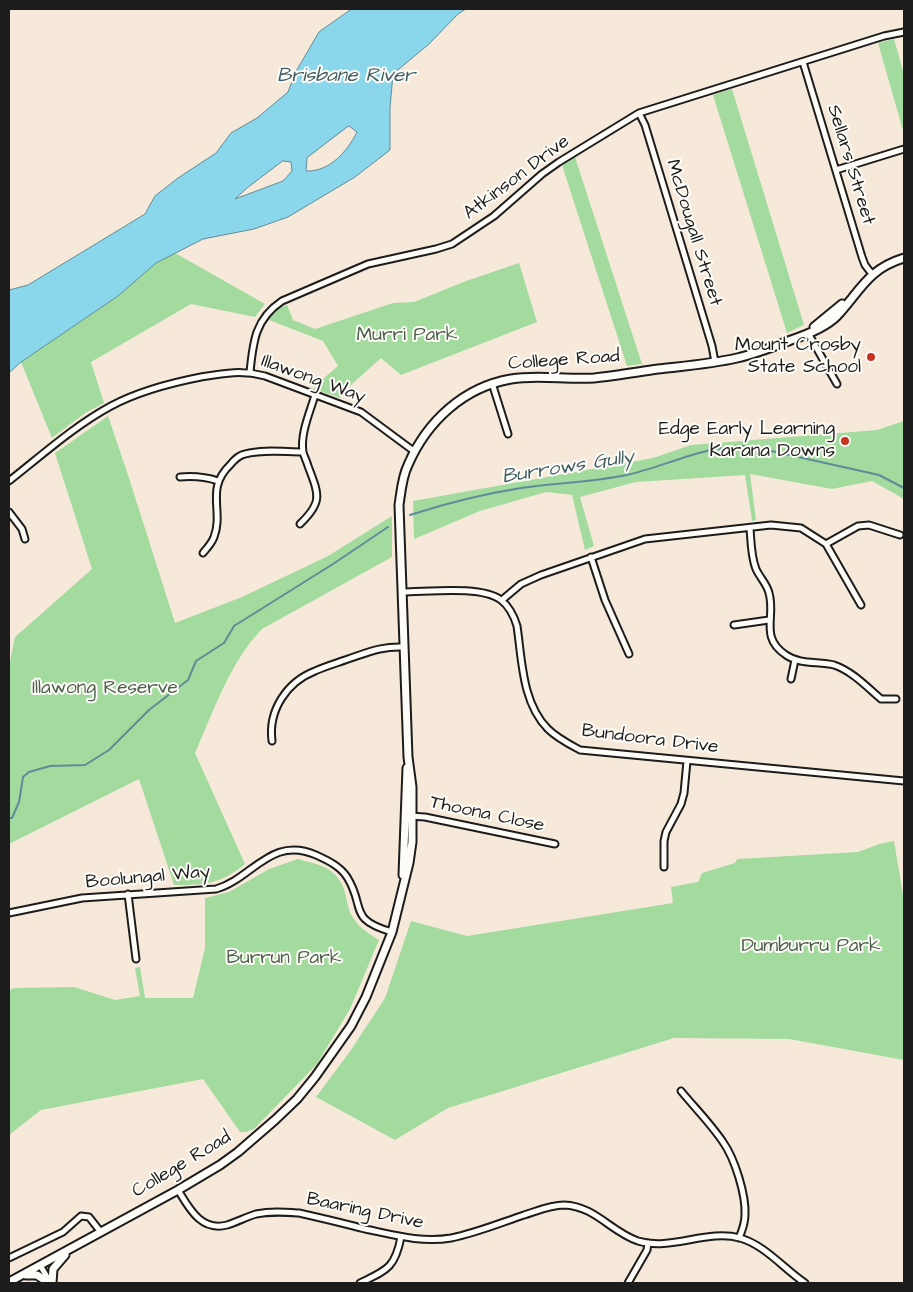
<!DOCTYPE html>
<style>
body{margin:0}
#map{position:relative;width:913px;height:1292px;overflow:hidden;background:#f7e9da;font-family:"Architects Daughter",sans-serif}
canvas{display:block}
.frame{position:absolute;inset:0;border:10px solid #1c1c1c;pointer-events:none}
</style>
<div id="map">
<canvas width="913" height="1292"></canvas>
<div class="frame"></div>
</div>
<script>
const ctx = document.querySelector('canvas').getContext('2d');
ctx.lineJoin = 'round';
function fillPath(path, color) {
  ctx.fillStyle = color;
  ctx.fill(path, 'evenodd');
}
function stroke(path, color, width, dash) {
  ctx.strokeStyle = color;
  ctx.lineWidth = width;
  ctx.lineCap = dash ? 'butt' : 'round';
  ctx.setLineDash(dash || []);
  ctx.stroke(path);
}
function label(font, color, halo, rows, align = 'center') {
  ctx.font = font + ' "Architects Daughter",sans-serif';
  ctx.lineWidth = 4;
  ctx.setLineDash([]);
  ctx.textBaseline = 'middle';
  ctx.strokeStyle = halo;
  ctx.fillStyle = color;
  for (const [text, x, y, turn = 0] of rows) {
    ctx.save();
    ctx.translate(x, y);
    ctx.rotate((+turn || 0) * Math.PI / 180);
    ctx.textAlign = isNaN(turn) ? turn : align;
    if (halo) ctx.strokeText(text, 0, 0);
    ctx.fillText(text, 0, 0);
    ctx.restore();
  }
}
const green = new Path2D(`
 M894,39L904,74V134L878,43Z
 M732,89L804,325L787,333L713,95Z
 M575,157L642,364L627,366L562,165Z
 M175,253L265,304L255,317L191,304L91,362L104,403L85,413L52,438L21,362L118,296L155,263Z
 M519,263L537,322L401,375L381,358L341,394L340,398L314,389L316,385L338,366L323,341L269,320C272,311 278,308 287,305L293,320L315,329L393,303L414,302L466,281Z
 M108,416L129,478L175,623L242,597L328,556L392,516V557L262,629C230,662 213,712 195,753L245,864C221,884 205,885 174,885L139,779L9,844V666L15,637L92,569L55,453Z
 M904,421V499L872,481L832,489L750,474L756,520L752,521L745,475L636,482L580,497L594,546L585,550L572,495L546,492L480,511L414,539L413,501L653,458L691,445L877,430Z
 M894,841L904,901V1060L789,1039L674,1038L448,1108L395,1140L316,1097L351,1050L385,998L411,921L467,936L673,903L671,887L698,882L702,873L735,863L737,859L858,852L879,844Z
 M298,859C311,863 328,865 337,877C344,885 346,896 348,906C352,923 366,932 379,940L350,1009L317,1064L254,1129L246,1132H240L203,1079L41,1110L9,1135V991L14,988L74,987L115,1000L140,996L135,968L140,967L145,998H193L205,948V898L229,892L269,869Z`);
const water = new Path2D(`
 M352,9H466L458,14L429,44L393,74L390,108V150L355,177L288,217L254,229L203,239L156,263L118,296L21,362L9,373V290L28,285L145,214L155,196L178,178L216,153L231,133L257,118L288,92L295,73L319,32ZM349,126L357,132C347,152 329,172 306,171L307,158ZM283,161L291,162L292,171L283,181L235,199L247,188Z`);
const stream = new Path2D(`
 M410,515C447,503 483,494 521,488C556,483 593,482 627,475C666,466 709,444 749,446L879,475L904,488
 M9,818H12L19,802L23,777L29,772L50,766L85,765L109,750L149,710L188,680L196,661L224,643L234,626L333,564L388,527`);
const street = new Path2D(`
 M803,62L862,257L865,265L872,274
 M639,113L645,125L712,346L715,362
 M836,170L904,149
 M808,333L837,384
 M250,372C253,342 255,319 282,301L368,264L436,249L452,244L494,216L542,174L559,162L639,113L884,36L904,32
 M492,383L508,434
 M180,477C192,476 206,477 218,481
 M9,481C41,456 74,426 111,406C139,391 170,383 201,377C225,373 242,370 265,376L361,412L415,452
 M9,512L22,529L25,539
 M300,524C323,502 319,495 308,466C307,462 304,456 303,452C300,434 310,412 315,395
 M750,528C751,541 751,557 756,569C760,578 767,584 769,593C776,617 759,637 786,655C800,665 819,661 834,665C852,671 867,687 881,699H896
 M826,544L858,526L869,525L900,535
 M203,553C207,548 212,543 214,537C224,511 205,489 230,465C234,460 240,455 245,454C263,449 285,452 303,452
 M591,557L605,600L629,654
 M402,592C428,592 481,585 501,600C510,607 514,616 517,626C522,660 522,703 548,729C557,738 569,744 580,750L904,781
 M502,600L521,584L541,575L645,539L771,525L801,528L826,544L861,605
 M734,625L769,620
 M791,679L795,660
 M272,741C268,710 287,682 315,671C326,666 337,663 348,659C369,652 382,646 404,647
 M409,816L425,817L555,844
 M664,867V841L666,832L681,804L684,793L687,761
 M128,894L136,959
 M9,913L82,898L216,889C252,879 271,835 316,855C327,860 340,866 347,877C366,907 347,919 392,932
 M681,1091C695,1108 711,1124 723,1142C735,1159 746,1195 745,1215C745,1223 742,1231 739,1238
 M178,1190C189,1208 201,1232 227,1225C237,1222 246,1217 256,1214C271,1211 284,1212 299,1213C321,1218 343,1223 365,1229C394,1235 422,1243 451,1238C476,1233 500,1223 524,1215C537,1211 550,1205 564,1205C595,1206 611,1232 638,1241C671,1251 707,1229 740,1238C765,1245 784,1269 805,1283
 M9,1258L63,1232L81,1216L89,1217L100,1231
 M40,1265L50,1282
 M360,1283C387,1270 395,1268 401,1237
 M628,1283L647,1250L648,1243`);
const secondary = new Path2D(`
 M814,327L842,304
 M403,875L407,768
 M26,1275H37L49,1283
 M9,1282L178,1190L220,1165L238,1152L275,1120L297,1099L315,1077L351,1026L366,997L392,932L409,863L412,842V787L408,757L399,505C401,492 402,477 408,465C427,421 464,387 511,379C538,374 566,380 594,378C615,376 637,372 658,369C684,366 711,364 737,358C755,354 773,347 791,340C806,335 825,328 837,316C861,290 868,269 904,258
 M52,1283L53,1269L65,1255`);
const markers = [
 [871,357,5,"#c8321e"],
 [845,441,5,"#c8321e"]
];
const streetNames = [
 ["Sellars Street",850,165,73],
 ["Atkinson Drive",517,178,-37],
 ["McDougall Street",693,233,73],
 ["College Road",564,361,-4],
 ["Illawong Way",313,380,20],
 ["Bundoora Drive",650,740,7],
 ["Thoona Close",487,815,12],
 ["Boolungal Way",148,878,-5],
 ["College Road",182,1165,-31],
 ["Baaring Drive",365,1212,12]
];
const parkNames = [
 ["Murri Park",407,336],
 ["Illawong Reserve",105,689],
 ["Dumburru Park",811,947],
 ["Burrun Park",284,959]
];
const poiNames = [
 ["Mount Crosby",861,346],
 ["State School",861,368],
 ["Edge Early Learning",835,430],
 ["Karana Downs",835,452]
];
const waterNames = [
 ["Brisbane River",346,77],
 ["Burrows Gully",568,468,-9]
];
fillPath(green, '#a3db9f');
fillPath(water, '#8ad6eb');
stroke(water, '#5e8c98', 1);
stroke(stream, '#5e8c98', 2);
stroke(street, '#1c1c1c', 9);
stroke(secondary, '#1c1c1c', 11);
stroke(street, '#fdfcf7', 5);
stroke(secondary, '#fdfcf7', 7);
for (const [x, y, r, color] of markers) {
  const dot = new Path2D();
  dot.arc(x, y, r, 0, 2 * Math.PI);
  ctx.fillStyle = color;
  ctx.fill(dot);
  stroke(dot, '#fdfcf7', 2);
}
label('19px', '#1c1c1c', '#fdfcf7', streetNames);
label('19px', '#4b5f4a', '#fdfcf7', parkNames);
label('19px', '#1c1c1c', '#fdfcf7', poiNames, 'right');
label('italic 20px', '#425d64', '#fdfcf7', waterNames);
</script>
